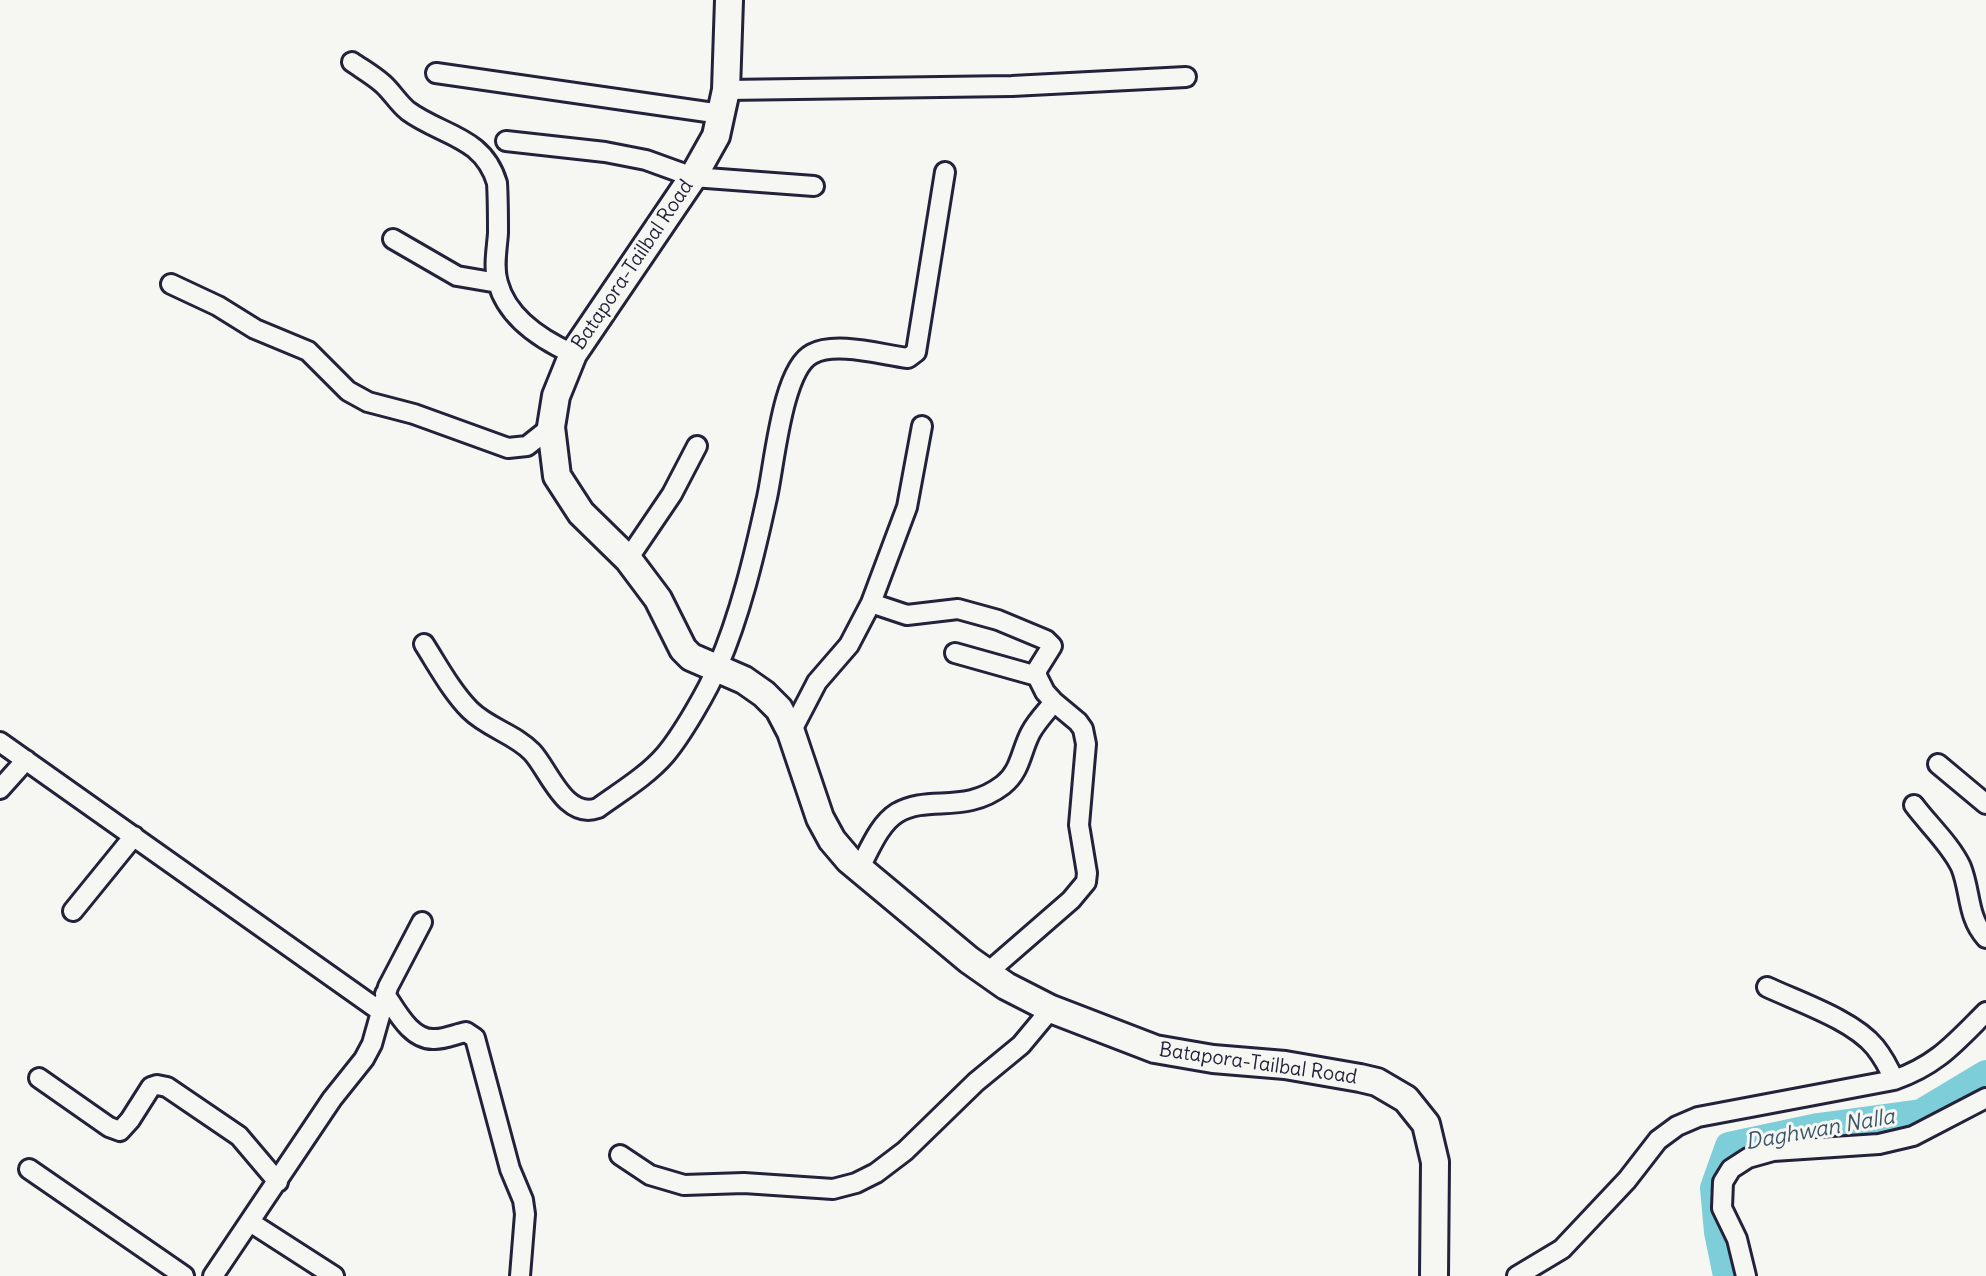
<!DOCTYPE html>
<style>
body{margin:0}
canvas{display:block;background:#f6f6f2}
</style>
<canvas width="1986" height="1276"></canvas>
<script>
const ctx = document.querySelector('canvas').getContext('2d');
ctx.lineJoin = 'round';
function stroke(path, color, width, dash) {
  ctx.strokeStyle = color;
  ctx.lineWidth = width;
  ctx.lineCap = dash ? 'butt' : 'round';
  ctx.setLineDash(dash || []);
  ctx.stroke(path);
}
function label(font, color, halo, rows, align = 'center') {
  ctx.font = font + ' Delius,sans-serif';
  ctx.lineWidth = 6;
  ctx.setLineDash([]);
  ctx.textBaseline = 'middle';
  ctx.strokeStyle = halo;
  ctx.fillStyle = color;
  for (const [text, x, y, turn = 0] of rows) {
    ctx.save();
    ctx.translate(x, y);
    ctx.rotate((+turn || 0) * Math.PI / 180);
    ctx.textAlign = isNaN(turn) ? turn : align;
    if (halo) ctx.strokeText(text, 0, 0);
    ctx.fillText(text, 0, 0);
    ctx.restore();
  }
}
const river = new Path2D(`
 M1727,1276L1718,1232L1714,1188L1729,1146L1818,1127L1921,1113L1986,1074`);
const street = new Path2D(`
 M352,62C362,69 373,75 383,84C392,92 398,103 408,111C442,136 483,136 497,183C498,199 498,216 498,233C497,249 493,267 498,283C507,317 542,340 573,354
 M436,73L721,114
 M726,90L1012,86L1186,77
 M506,141L605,152L646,160L693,177L814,186
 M393,239L457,276L498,283
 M171,284L218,306L255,329L308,351L348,391L368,402L414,414L508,448L527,446L551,427
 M628,559L672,494L697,446
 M871,603L907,615L958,609L998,620L1046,640L1052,646L1037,670V676L1045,692L1054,702L1078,722L1083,729L1086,744L1079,825L1087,873L1086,882L1071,900L987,973
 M424,644C438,666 452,692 470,710C488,728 515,734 532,752C549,770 565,820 598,808C620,792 647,776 665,755C682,735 708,690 718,666C740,615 754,557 766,502C774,471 781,370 812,354C836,341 882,355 908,358L916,352L945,172
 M955,653L1037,676
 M791,732L817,682L849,645L871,603L907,507L922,426
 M0,742L380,1011
 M1938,764L1986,804
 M0,789L26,760
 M1914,805C1928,824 1951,845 1961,867C1971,892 1967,917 1986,938
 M859,869C869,851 879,824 897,813C929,794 964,815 1003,785C1021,771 1021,750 1031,732C1037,721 1046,712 1054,702
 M73,911L134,836
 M1767,987C1799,1002 1853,1020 1875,1047C1883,1057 1889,1068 1894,1080
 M385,994C396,1010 411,1041 435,1039C445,1039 456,1034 466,1032L475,1038L510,1169L523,1200L525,1214L520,1276
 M39,1078L109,1127L120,1131L130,1120L151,1087L157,1085L167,1087L239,1136L278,1182
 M620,1155L650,1175L684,1185L744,1183L833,1189L856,1183L876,1173L905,1151L976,1082L1021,1045L1051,1009
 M29,1169L184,1276
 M250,1222L334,1276
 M213,1276L332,1099L364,1059L372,1044L388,987L422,922
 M1517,1276L1562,1249L1627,1180L1658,1140L1677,1126L1698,1117L1894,1080C1937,1065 1955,1043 1986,1012
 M1746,1276L1737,1239L1722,1208L1723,1182L1731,1169L1748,1158L1773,1151L1879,1144L1913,1136L1986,1098`);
const secondary = new Path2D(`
 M729,0L726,90L716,136L693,177L573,354L556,396L551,427L557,476L581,513L628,559L658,599L683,649L691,657L744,680L764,694L779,709L791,732L820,818L832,840L849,860L969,960L1006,986L1051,1009L1155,1049L1213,1059L1285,1065L1360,1078L1377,1082L1406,1099L1426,1124L1435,1162L1434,1276`);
const streetNames = [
 ["Batapora-Tailbal Road",633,265,-56],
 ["Batapora-Tailbal Road",1258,1064,8]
];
const waterNames = [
 ["Daghwan Nalla",1820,1130,-10]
];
stroke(river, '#7dced8', 28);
stroke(street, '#22223b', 24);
stroke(secondary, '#22223b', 32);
stroke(street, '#f6f6f2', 18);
stroke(secondary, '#f6f6f2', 26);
label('20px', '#22223b', '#f6f6f2', streetNames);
label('italic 22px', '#3d566a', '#f6f6f2', waterNames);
</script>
